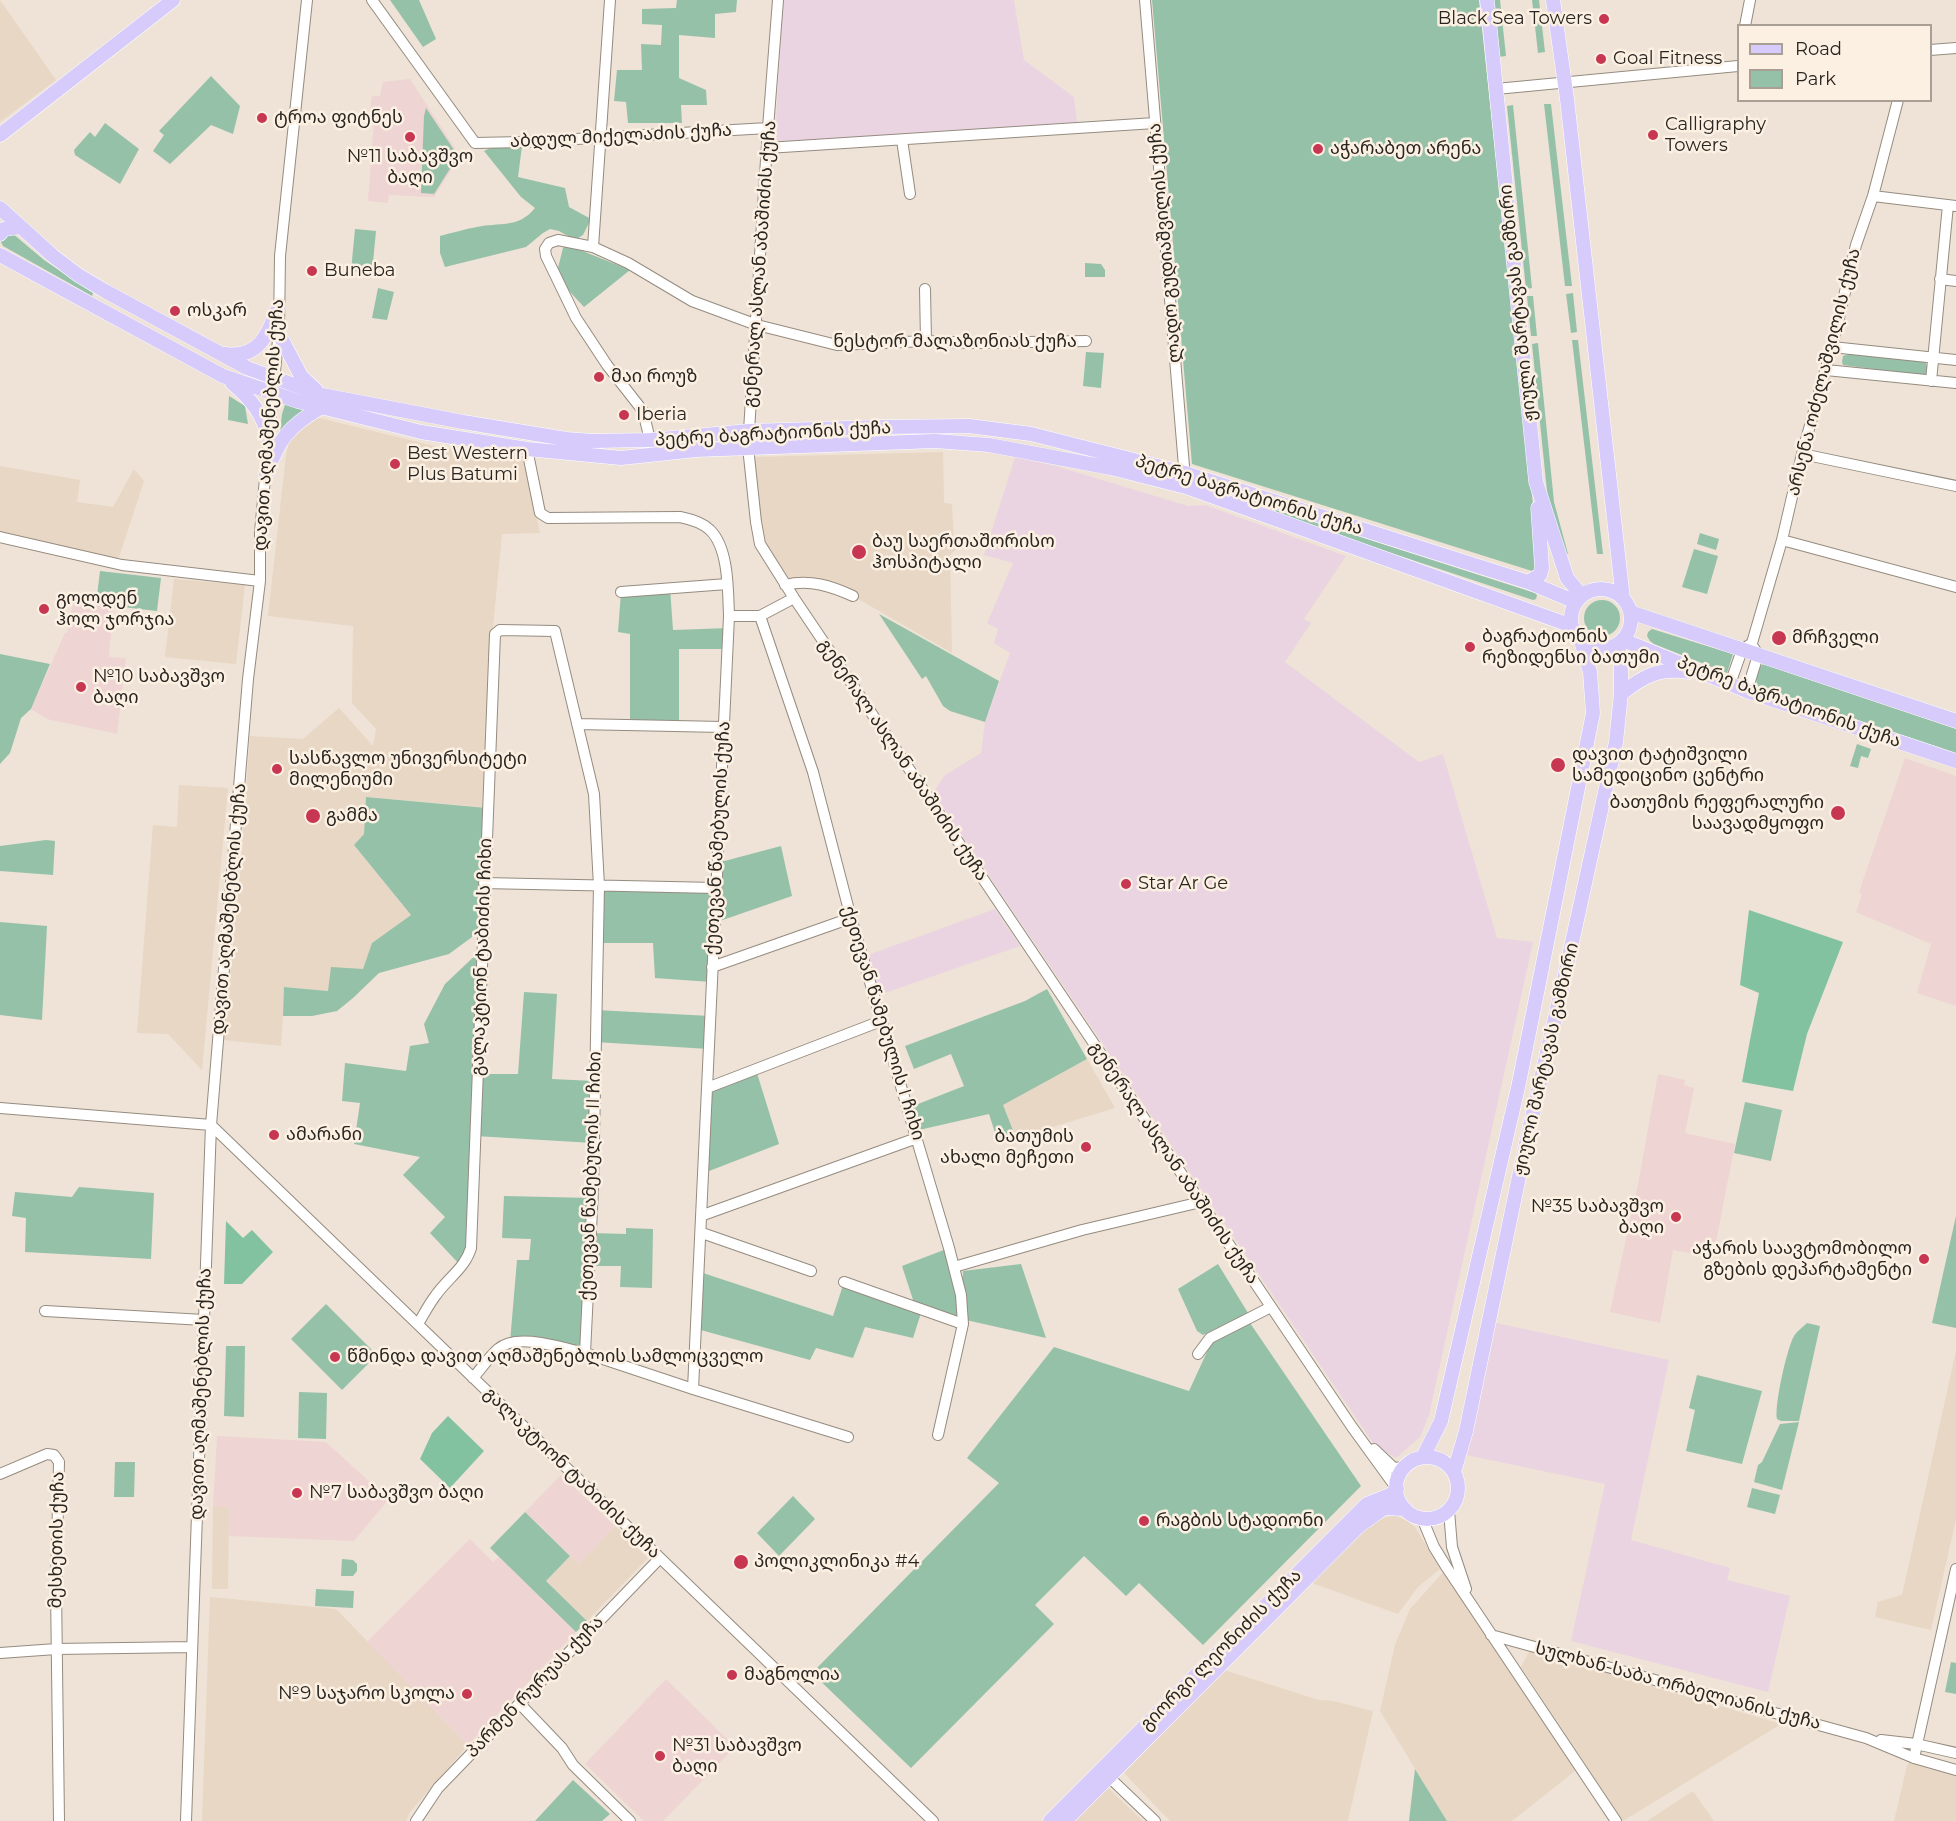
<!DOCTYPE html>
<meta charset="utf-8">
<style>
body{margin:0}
#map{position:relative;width:1956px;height:1821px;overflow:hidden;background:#eee3d6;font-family:Montserrat,sans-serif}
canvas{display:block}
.legend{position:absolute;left:1737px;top:24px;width:195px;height:78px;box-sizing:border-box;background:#fcf0e3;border:2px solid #a89f95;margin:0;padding:8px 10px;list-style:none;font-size:18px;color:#292520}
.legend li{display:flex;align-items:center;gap:12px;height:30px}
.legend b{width:30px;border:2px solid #a89f95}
</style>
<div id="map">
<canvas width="1956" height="1821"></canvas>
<ul class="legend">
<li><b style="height:8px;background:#d6cbfb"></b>Road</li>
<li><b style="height:16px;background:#96c1a9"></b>Park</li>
</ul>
</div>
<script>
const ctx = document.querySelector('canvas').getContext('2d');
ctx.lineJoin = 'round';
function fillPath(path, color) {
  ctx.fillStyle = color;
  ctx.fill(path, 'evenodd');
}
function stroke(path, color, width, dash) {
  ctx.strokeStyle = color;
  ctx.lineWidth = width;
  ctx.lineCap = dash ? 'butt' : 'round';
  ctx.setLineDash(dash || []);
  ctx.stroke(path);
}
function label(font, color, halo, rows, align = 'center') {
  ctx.font = font + ' Montserrat,"Noto Sans Georgian",sans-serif';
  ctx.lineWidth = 5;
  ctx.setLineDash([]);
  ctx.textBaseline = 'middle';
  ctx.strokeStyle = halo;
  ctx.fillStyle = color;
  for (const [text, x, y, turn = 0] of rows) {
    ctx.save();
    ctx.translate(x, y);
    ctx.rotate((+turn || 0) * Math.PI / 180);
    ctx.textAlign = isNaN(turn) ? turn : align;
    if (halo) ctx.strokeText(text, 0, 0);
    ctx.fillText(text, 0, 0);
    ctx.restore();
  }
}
const built = new Path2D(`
 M0,0L56,80L0,122Z
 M319,418L442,448L523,455L540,533L502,534L493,627L482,807L367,797L364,834L354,845L411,915L372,943L363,969L328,991L285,987L281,1046L224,1040L240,871L250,736L303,739L339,708L373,746L376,729L352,703L353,626L268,616L286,455L291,434L302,422Z
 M943,452L944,503L952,504L954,543L956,549L950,555L952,653L853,596L832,586L785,585L760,544L753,461L756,457Z
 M0,466L80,480L77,502L113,507L134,469L144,481L118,560L0,536Z
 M174,579L245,585L236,664L165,657Z
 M179,785L228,788L202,1070L168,1034L137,1033L153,825L177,827Z
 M1087,1059L1115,1108L1016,1138L1002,1105Z
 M1956,1351V1519L1931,1630L1875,1617L1878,1602L1902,1595Z
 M213,1506L229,1507L228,1589H212Z
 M1396,1516L1406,1520L1415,1527L1440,1569L1418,1587L1398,1614L1312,1583L1364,1527L1386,1517Z
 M615,1526L648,1558L587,1621L546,1581L570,1556L579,1564Z
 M1447,1568L1580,1767L1512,1821H1447L1380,1711L1395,1645L1410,1609Z
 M210,1597L336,1609L468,1745L410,1812L406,1821H202Z
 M1530,1650L1781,1724L1623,1821L1521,1667Z
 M1224,1670L1319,1700L1333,1701L1373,1711L1348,1821H1170L1124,1773Z
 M1910,1760L1956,1773V1821H1894L1907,1766Z
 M1107,1787L1143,1821H1074Z
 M1693,1791L1714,1821H1647Z`);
const industrial = new Path2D(`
 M783,0H1014L1024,60L1074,97L1077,122L783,145L775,138Z
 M1015,457L1056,466L1188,506L1205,505L1346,556L1304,619L1311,623L1285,662L1419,762L1443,754L1497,938L1533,942L1429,1415L1420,1437L1396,1458L1375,1446L933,793L944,776L981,753L985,722L1010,653L994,643L998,629L987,623L1013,563L984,555Z
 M995,909L1020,946L879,995L868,955Z
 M1496,1323L1669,1360L1631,1540L1730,1568L1727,1580L1790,1596L1768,1692L1571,1641L1605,1484L1466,1455Z`);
const education = new Path2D(`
 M410,79L460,156L434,197L389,195L388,203L368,201L374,119H369L372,96H380L383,82Z
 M73,603L113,607L109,657L126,658L117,734L47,719L31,709L65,633H67Z
 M1905,758L1956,776V1006L1917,993L1931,944L1856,912L1862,894L1859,892Z
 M1658,1074L1685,1080L1684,1085L1694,1088L1685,1133L1735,1144L1713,1257L1673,1250L1660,1323L1610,1312L1638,1184Z
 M217,1436L326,1442L373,1485L387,1501L354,1541L229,1536V1508L213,1506Z
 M561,1475L615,1526L579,1564L525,1512Z
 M470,1539L493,1562L499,1557L576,1632L468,1745L367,1642Z
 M666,1679L735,1747L663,1821H644L585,1764Z`);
const green = new Path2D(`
 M390,0H419L436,39L423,47Z
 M677,0H737L736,12L715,14V38L679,35V78L706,90L707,105H681L682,123H628L626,102L614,101L617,70H642L641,44L661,45L662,25L642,24V9L676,8Z
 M1152,0H1479L1539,561L1537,567L1532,571L1192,464Z
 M1492,0H1500L1506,56L1498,57Z
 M1532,0H1539L1545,52L1538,53Z
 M211,76L240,106L233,134L211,125L170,164L153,151L164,135L159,131Z
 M1544,104H1551L1572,286H1565Z
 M1513,105L1532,288L1526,289L1507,106Z
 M426,108L458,156L434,194L421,193L424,116Z
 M105,123L139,149L120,184L75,155L74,150L90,132L95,137Z
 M494,146H522L518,177L565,188L569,207L591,219L583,235L575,240L559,231L550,229L543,233L526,247L445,267L440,253V236C452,233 465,229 477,227C499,222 518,229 535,208L521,197L484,151Z
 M355,229L376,231L372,273L351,271Z
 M12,233L44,260L93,293L92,296L3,246L1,242L3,236Z
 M566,246L575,248L630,270L584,307L558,279V268L563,248Z
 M1085,263L1101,264L1105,270V277H1085Z
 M378,288L394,292L387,320L372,318Z
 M1573,293L1577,332L1571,333L1566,294Z
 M1527,296H1533L1537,336H1531Z
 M1572,340H1578L1603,554H1597Z
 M1538,343L1554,502L1568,554H1564L1550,508L1547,491L1532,344Z
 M1086,352L1104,353L1101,388L1083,386Z
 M1849,354L1925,361L1929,372L1925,376L1843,365L1842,362L1843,356Z
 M229,396L245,406L248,424L228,420Z
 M289,404L312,410L296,416L280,432L282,414L285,405Z
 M1202,486L1535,593L1537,595L1536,599L1533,600L1201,490Z
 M1700,533L1719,539L1716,550L1697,544Z
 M1694,549L1718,556L1707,594L1682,587Z
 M100,571L161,578L157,611L96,604Z
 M670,588L673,630L729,628L727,649H679V726L630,725V634L618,632L621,592Z
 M1584 618a18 18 0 1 1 36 0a18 18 0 1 1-36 0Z
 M879,614L999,681L985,722L950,711L943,706L926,676L922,679Z
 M1652,629L1733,654L1727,673L1654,644L1650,641L1647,636L1648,632Z
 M0,654L50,664L31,709L21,718L10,753L0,764Z
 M1763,664L1956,729V753L1757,686C1755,680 1758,668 1763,664Z
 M1857,744L1871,749L1868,758L1861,756L1858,768L1850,766Z
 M366,797L487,808L483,923L472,937L449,954L379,973L353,998L337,1011L312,1016H283L284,987L328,991L331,967L363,969L372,943L411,915L354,845L364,834Z
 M46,840L55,841L53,875L0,871V846Z
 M781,846L792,896L714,923L711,982L655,978L653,943H597L599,886L715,888L717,863Z
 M0,922L47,926L42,1020L0,1015Z
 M482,949L477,1074H518L524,992L557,994L552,1079L594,1081L593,1143L475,1136L471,1248L462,1267L430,1233L445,1217L403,1175L420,1157L354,1144L360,1103L342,1101L345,1063L406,1071L410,1046L429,1043L424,1024L445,984Z
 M1047,989L1087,1059L1003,1105L1016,1138L998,1142L989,1114L919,1130L913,1106L964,1086L951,1054L914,1069L905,1046L1025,1001Z
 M596,1010L710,1016L709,1049L595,1042Z
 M756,1070L779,1144L704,1173L707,1088Z
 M1745,1102L1782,1110L1771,1161L1734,1153Z
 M79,1187L154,1193L151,1259L25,1252L26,1218L12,1216L15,1192L72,1197Z
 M504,1196L592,1198L591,1233L626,1234V1228L653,1229L652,1288L620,1287L621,1266H590L585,1353L510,1342L517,1260H529L531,1239L502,1238Z
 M1956,1216V1328L1932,1323Z
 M949,1248L963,1324L922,1310L913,1338L865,1327L853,1358L816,1348L810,1360L697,1329L700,1272L833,1316L844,1282L915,1306L902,1266Z
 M1021,1264L1046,1338L966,1320L962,1286L963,1271Z
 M1218,1264L1248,1313L1203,1335L1197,1331L1178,1289Z
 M326,1304L377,1355L342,1390L291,1339Z
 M1250,1323L1361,1486L1203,1645L1139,1583L1126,1596L1084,1556L1035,1605L1054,1624L911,1768L812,1673L999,1483L967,1458L1054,1347L1189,1391L1212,1341Z
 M1807,1323L1820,1326L1799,1421H1781L1777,1419C1774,1406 1787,1348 1794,1336C1797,1331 1803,1327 1807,1323Z
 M226,1346H245L244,1417L224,1416Z
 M1697,1375L1762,1391L1742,1464L1686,1451L1695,1410L1689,1408Z
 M299,1392L327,1393L326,1439L298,1438Z
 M1799,1422L1782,1490L1754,1482L1758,1465L1762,1462L1780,1424Z
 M115,1462H135L134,1497H114Z
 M1752,1488L1780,1495L1775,1514L1747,1507Z
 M793,1496L815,1519L779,1556L757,1533Z
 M525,1512L570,1556L546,1581L587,1621L576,1632L490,1548Z
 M342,1559L353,1560L357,1564V1571L353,1576H341Z
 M316,1589L354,1591L353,1608L315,1606Z
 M1951,1662L1956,1663V1694L1945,1692Z
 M1415,1769L1447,1821H1409Z
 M573,1780L610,1814L602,1821H535Z`);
const forest = new Path2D(`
 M1749,910L1843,942L1807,1034L1793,1091L1742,1082L1759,993L1740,985Z
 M226,1221L243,1238L252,1230L273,1252L242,1284H224Z
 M448,1416L484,1451L450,1488L420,1459L432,1433Z`);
const minor = new Path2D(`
 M372,0L475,143L524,142L768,128
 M778,0L768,128L748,447L756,522L760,544L794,598L1352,1427L1397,1489
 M1145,0L1185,478
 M1745,26L1750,0
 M1930,50L1956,48
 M1496,89L1738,66
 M902,140L910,194
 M767,148L1155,123
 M1873,196L1956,206
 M593,247L610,0
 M1940,279L1956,281
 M925,289L926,341
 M1832,347L1956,360
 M1826,370L1956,383
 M1931,381L1948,205
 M650,440L643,411L607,365L576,318L546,256L545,249L549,243L558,240L593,247L628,263L692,301L757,325L837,345L926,341L973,343L1086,341
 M527,449L540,513L548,518L680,517C690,519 703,523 710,530C729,548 728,592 729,616L693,1389
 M1802,454L1956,486
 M0,537L122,565L260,581
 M1782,540L1956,587
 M785,585C810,579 831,586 853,596
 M621,592L727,584
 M794,598L760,616L813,772L851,918L949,1248L961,1295L963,1324L938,1435
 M729,616H760
 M1730,684L1742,650L1752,643L1782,540L1802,454L1834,339L1856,245L1873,196L1898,100
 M1747,691L1758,655L1754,648
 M577,724L723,727
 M484,883L716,888
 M712,967L851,918
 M707,1088L881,1021
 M0,1108L211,1125
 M211,1125L933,1821
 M703,1215L917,1138
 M702,1233L811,1271
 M954,1267L1082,1230L1201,1202
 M844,1282L963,1324
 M45,1311L204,1320
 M418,1324C424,1314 429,1304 436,1295C448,1278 465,1268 471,1248L495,634L500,630L555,631L594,794L599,886L593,1189L585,1353L693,1389L848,1437
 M1198,1354L1210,1338L1271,1307
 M473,1378C481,1369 489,1357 498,1349C517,1332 562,1348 585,1353
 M1374,1449L1394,1468L1405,1467
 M0,1474L47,1454L54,1455L59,1462L56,1589L59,1821
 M1449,1511L1452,1547L1466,1589
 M1422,1518L1434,1547L1447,1568L1616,1821
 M1491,1635L1866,1738L1914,1758L1956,1770
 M0,1653L56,1649L192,1647
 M520,1704L562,1748L573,1765L630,1821
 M1881,1740L1916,1744L1956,1753
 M1914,1758L1956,1569
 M1109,1777L1155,1821
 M186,1821L211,1125L248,679L260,581V532L279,329L280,256L307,0
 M416,1821L438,1788L660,1558`);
const major = new Path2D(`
 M1487,0L1536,482L1567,578L1582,596
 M1553,0L1567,99L1623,599
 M0,135L173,0
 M0,208L53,256L78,275L105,291L247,368L322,395L463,422L566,439L592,441L650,440L749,431L882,427L969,426L1031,434L1185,473L1528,582L1576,602
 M0,234L4,229L21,227
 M0,255L223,376L297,401L421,432L527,449L621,458L696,450L935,441L989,445L1111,468L1186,487L1572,626
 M279,334L301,376L316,390
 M225,354C258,359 268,335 278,308
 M232,383C251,399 262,413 269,438
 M266,474C279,439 288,427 320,408
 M1528,582L1540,575L1542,568L1538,508
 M1571 619a30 30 0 1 1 60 0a30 30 0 1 1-60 0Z
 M1630,612L1956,721
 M1623,640L1747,691L1956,761
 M1621,694C1643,676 1660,667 1690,672
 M1423,1457L1441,1421L1519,1083L1593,713L1590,672L1581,641
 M1396 1488a31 31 0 1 1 62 0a31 31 0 1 1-62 0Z
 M1454,1472L1466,1431L1525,1148L1564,979L1616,742L1621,694V665L1618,644
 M1050,1821L1367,1504L1390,1495L1397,1489
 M1065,1821L1359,1526L1384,1508L1405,1509`);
const markers = [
 [1604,19,6,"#c83751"],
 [1601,59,6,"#c83751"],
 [262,118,6,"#c83751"],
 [1653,135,6,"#c83751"],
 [410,137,6,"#c83751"],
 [1318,149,6,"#c83751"],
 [312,271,6,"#c83751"],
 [175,311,6,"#c83751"],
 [599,377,6,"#c83751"],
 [624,415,6,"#c83751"],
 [395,464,6,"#c83751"],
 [859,552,8,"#c83751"],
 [44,609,6,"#c83751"],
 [1779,638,8,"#c83751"],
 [1470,647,6,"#c83751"],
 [81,687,6,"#c83751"],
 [1558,765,8,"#c83751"],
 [277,769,6,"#c83751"],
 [1838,813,8,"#c83751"],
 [313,816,8,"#c83751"],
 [1126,884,6,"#c83751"],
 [274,1135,6,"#c83751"],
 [1086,1147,6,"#c83751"],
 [1676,1217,6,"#c83751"],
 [1924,1259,6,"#c83751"],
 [335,1357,6,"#c83751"],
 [297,1493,6,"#c83751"],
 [1144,1521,6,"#c83751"],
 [741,1562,8,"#c83751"],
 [732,1675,6,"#c83751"],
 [467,1694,6,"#c83751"],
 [660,1756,6,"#c83751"]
];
const poiNames = [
 ["Black Sea Towers",1592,19,"right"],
 ["Goal Fitness",1613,59],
 ["ტროა ფიტნეს",274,118],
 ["Calligraphy",1665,125],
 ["Towers",1665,146],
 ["აჭარაბეთ არენა",1330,149],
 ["№11 საბავშვო",410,157,"center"],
 ["ბაღი",410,178,"center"],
 ["Buneba",324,271],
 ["ოსკარ",187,311],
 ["მაი როუზ",611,377],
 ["Iberia",636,415],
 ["Best Western",407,454],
 ["Plus Batumi",407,475],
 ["ბაუ საერთაშორისო",872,542],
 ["ჰოსპიტალი",872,563],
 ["გოლდენ",56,599],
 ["ჰოლ ჯორჯია",56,620],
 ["ბაგრატიონის",1482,637],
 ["რეზიდენსი ბათუმი",1482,658],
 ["მრჩველი",1792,638],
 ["№10 საბავშვო",93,677],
 ["ბაღი",93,698],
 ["დავით ტატიშვილი",1572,755],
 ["სამედიცინო ცენტრი",1572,776],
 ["სასწავლო უნივერსიტეტი",289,759],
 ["მილენიუმი",289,780],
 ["ბათუმის რეფერალური",1824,803,"right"],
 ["საავადმყოფო",1824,824,"right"],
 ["გამმა",326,816],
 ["Star Ar Ge",1138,884],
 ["ამარანი",286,1135],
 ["ბათუმის",1074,1137,"right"],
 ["ახალი მეჩეთი",1074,1158,"right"],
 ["№35 საბავშვო",1664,1207,"right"],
 ["ბაღი",1664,1228,"right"],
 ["აჭარის საავტომობილო",1912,1249,"right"],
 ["გზების დეპარტამენტი",1912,1270,"right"],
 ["წმინდა დავით აღმაშენებლის სამლოცველო",347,1357],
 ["№7 საბავშვო ბაღი",309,1493],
 ["რაგბის სტადიონი",1156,1521],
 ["პოლიკლინიკა #4",754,1562],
 ["მაგნოლია",744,1675],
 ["№9 საჯარო სკოლა",455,1694,"right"],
 ["№31 საბავშვო",672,1746],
 ["ბაღი",672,1767]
];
const streetNames = [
 ["აბდულ მიქელაძის ქუჩა",621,136,-3],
 ["ლადო გუდიაშვილის ქუჩა",1165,243,-95],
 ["გენერალ ასლან აბაშიძის ქუჩა",760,264,-86],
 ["ჟიული შარტავას გამზირი",1518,303,-96],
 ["ნესტორ მალაზონიას ქუჩა",955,342],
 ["არსენა ოძელაშვილის ქუჩა",1824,372,-76],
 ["დავით აღმაშენებლის ქუჩა",269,425,-86],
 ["პეტრე ბაგრატიონის ქუჩა",773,434,-3],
 ["პეტრე ბაგრატიონის ქუჩა",1249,495,17],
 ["პეტრე ბაგრატიონის ქუჩა",1789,702,20],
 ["გენერალ ასლან აბაშიძის ქუჩა",903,760,56],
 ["ქეთევან წამებულის ქუჩა",718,838,-87],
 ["დავით აღმაშენებლის ქუჩა",229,909,-85],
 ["გალაკტიონ ტაბიძის ჩიხი",482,957,-88],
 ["ქეთევან წამებულის I ჩიხი",883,1023,73],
 ["ჟიული შარტავას გამზირი",1546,1059,-77],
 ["გენერალ ასლან აბაშიძის ქუჩა",1174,1163,56],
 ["ქეთევან წამებულის II ჩიხი",591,1176,-88],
 ["დავით აღმაშენებლის ქუჩა",201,1394,-88],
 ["გალაკტიონ ტაბიძის ქუჩა",572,1473,44],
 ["მესხეთის ქუჩა",57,1540,-89],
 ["გიორგი ლეონიძის ქუჩა",1221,1650,-45],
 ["სულხან-საბა ორბელიანის ქუჩა",1678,1686,15],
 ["პარმენ რურუას ქუჩა",535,1687,-46]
];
fillPath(built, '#e7d7c4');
fillPath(industrial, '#ead4e2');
fillPath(education, '#efd4d4');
fillPath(green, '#96c1a9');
fillPath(forest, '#83c2a1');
stroke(minor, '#958b7f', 12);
stroke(major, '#fff', 15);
stroke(minor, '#fff', 10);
stroke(major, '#d6cbfb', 14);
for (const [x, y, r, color] of markers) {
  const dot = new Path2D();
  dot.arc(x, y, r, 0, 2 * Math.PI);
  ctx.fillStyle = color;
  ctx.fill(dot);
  stroke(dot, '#fcf0e3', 2);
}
label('18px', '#292520', '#fcf0e3', poiNames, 'left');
label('18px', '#292520', '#fcf0e3', streetNames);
</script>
